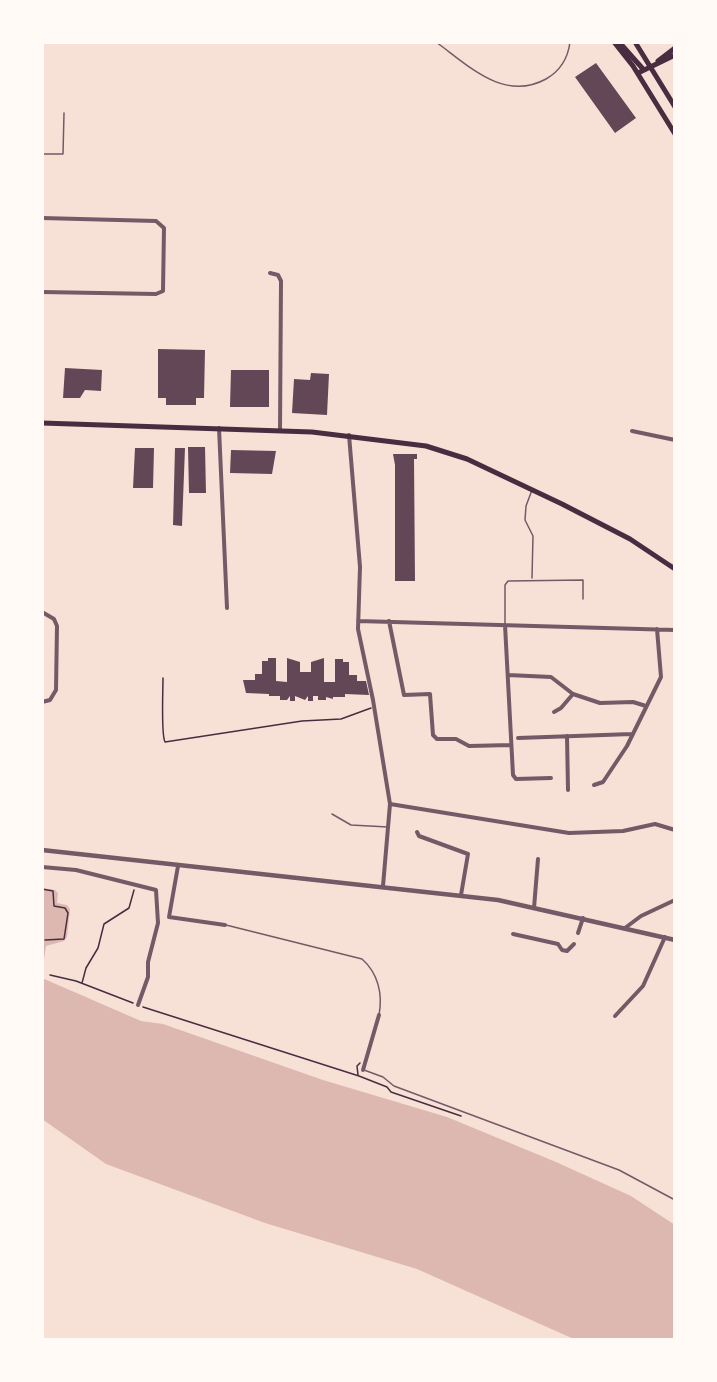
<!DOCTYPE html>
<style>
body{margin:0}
#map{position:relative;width:717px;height:1382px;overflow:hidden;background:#f7e1d7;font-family:Barlow,sans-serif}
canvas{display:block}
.frame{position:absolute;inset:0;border:44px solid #fffaf5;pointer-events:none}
</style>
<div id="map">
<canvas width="717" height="1382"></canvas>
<div class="frame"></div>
</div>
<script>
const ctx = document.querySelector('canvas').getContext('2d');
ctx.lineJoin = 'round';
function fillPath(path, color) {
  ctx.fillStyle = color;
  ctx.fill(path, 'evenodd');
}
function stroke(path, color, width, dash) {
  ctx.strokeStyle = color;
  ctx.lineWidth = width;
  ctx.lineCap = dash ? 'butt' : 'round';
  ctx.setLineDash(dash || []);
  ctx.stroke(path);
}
const water = new Path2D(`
 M42,888L55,890L58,893L57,903L67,905L70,909L67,937L64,941L46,946L42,973Z
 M42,978L141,1021L163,1024L323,1080L447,1117L556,1162L631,1196L675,1225V1340H576L417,1269L265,1223L106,1164L42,1119Z`);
const building = new Path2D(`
 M596,63L636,118L615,133L575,77Z
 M158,349L205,350L204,398H196V405H166V398H158Z
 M65,368L102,370L101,391L85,390L80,398H63Z
 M231,370H269V407H230Z
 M311,373L329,374L327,415L292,413L294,379L310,380Z
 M188,447H205L206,493H189Z
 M135,448H154L153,488H133Z
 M175,448H185L182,526L173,525Z
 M231,450L276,451L272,474L230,473Z
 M393,454H417V459H414L415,581H395V465Z
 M268,658H276V681L287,682V658L300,662V672H311V662L324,658V682H335V659H343V662H349V675H357V681H366L369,695L345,694V697H333V699L326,697V700H318V696H313V701H308V696L305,700L295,696V701H290V696L287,700H280V696H269V694L246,693L243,680H255V674H262V661H268Z`);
const path = new Path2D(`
 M163,678C163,690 161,735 165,742L302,721L341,719L371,708
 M42,889L53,891L54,906L65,908L68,913L64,939L45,940
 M50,975L76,981L133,1003
 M82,983L86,968L98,948L104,924L129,908L134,890
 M143,1007L359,1076L387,1087L391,1092L461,1116
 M358,1075L357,1066L360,1063`);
const service = new Path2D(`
 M436,42C469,66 504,102 546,79C560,71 568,58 570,42
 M42,154H63L64,113
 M532,578L533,536L525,520L526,506L532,490
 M505,625V585L508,581L583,580V599
 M332,814L351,825L388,827
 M226,925L362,959C378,973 383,994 379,1015
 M364,1070L383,1077L394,1086L619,1170L675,1200`);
const minor = new Path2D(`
 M42,218L156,221L164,228L163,291L156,294L42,292
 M270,273L278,275L281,281L280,430
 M219,428L227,608
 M632,431L675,440
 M349,435L360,567L358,629L373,700L390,804L383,886
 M42,612L54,619L57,626L56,690L50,700L42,702
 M358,621L675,630
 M389,621L404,695L430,694L433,735L437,739H456L469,746L511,745
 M505,625L513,775L516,779L551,778
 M508,675L551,677L573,694L600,703L633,702L646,706
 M554,712L561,708L573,694
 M567,736L568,790
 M518,738L632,734
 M594,785L603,782L627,746L661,677L657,629
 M390,804L569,833L623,831L655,824L675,830
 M417,832L419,836L468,854L461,895
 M178,866L169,917L225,925
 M42,867L76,870L156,890L158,923L148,962V977L138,1005
 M534,908L538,859
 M625,928L641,916L675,900
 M578,933L583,918
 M513,934L558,944L562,950L567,951L574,944
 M615,1016L643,986L665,937
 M363,1070L379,1015`);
const tertiary = new Path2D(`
 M42,850L498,900L675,940`);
const secondary = new Path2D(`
 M614,42L633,66L675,134
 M619,42L643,69
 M635,42L675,107
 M658,61L675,48
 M638,73L675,55
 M42,423L312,432L426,446L467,459L562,504L630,539L675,569`);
fillPath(water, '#dcb8b0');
fillPath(building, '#644757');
stroke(path, '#4a2c40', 1.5);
stroke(service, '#755966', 1.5);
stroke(minor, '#755966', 4);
stroke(tertiary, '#755966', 4.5);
stroke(secondary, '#4a2c40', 5);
</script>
